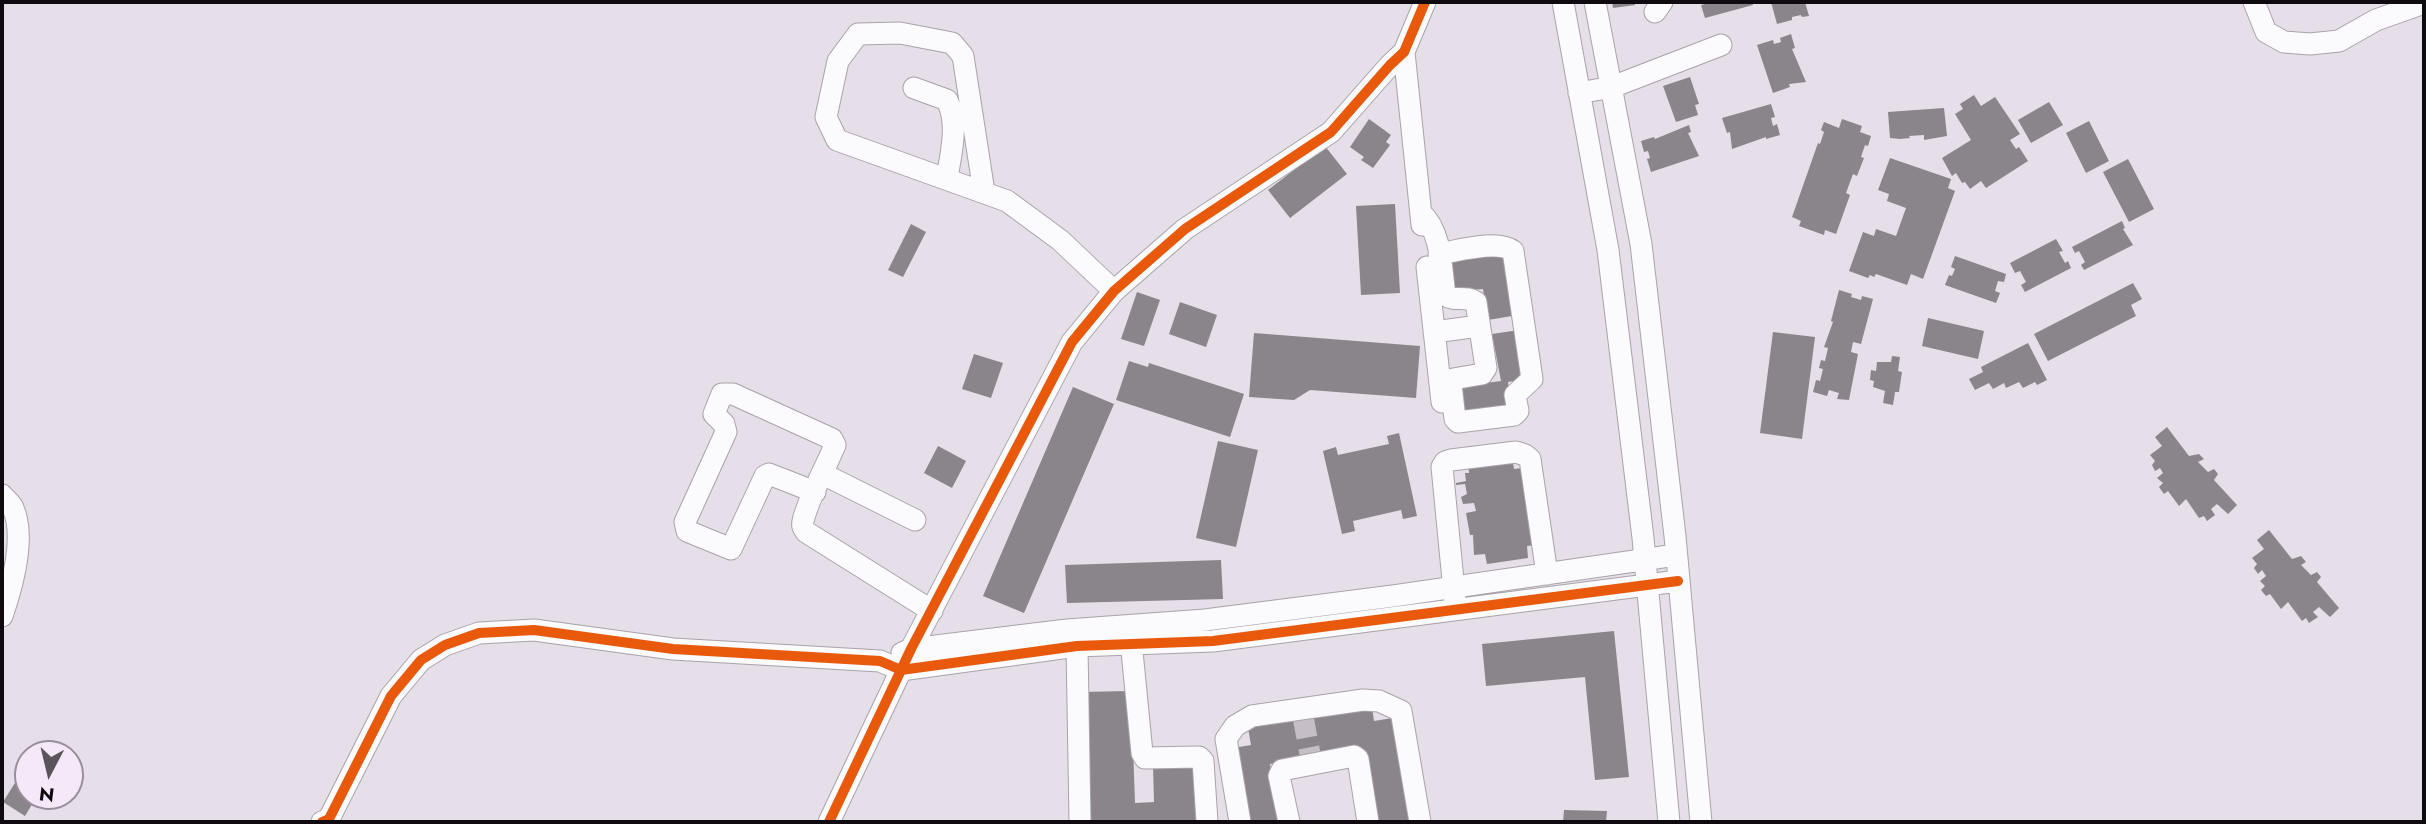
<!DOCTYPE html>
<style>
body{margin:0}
#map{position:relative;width:2426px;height:824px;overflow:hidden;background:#e6dee8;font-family:Jost,sans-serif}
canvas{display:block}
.frame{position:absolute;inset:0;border:4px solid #0e0a0f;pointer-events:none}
.north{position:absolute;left:14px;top:740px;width:70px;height:70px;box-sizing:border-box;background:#f5e8f8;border:2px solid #998f9b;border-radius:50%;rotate:187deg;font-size:19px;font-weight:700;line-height:28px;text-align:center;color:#0e0a0f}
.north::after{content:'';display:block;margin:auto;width:24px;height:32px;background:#5a545b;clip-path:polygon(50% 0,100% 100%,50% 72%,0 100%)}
</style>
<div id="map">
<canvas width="2426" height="824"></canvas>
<div class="frame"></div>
<div class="north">N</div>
</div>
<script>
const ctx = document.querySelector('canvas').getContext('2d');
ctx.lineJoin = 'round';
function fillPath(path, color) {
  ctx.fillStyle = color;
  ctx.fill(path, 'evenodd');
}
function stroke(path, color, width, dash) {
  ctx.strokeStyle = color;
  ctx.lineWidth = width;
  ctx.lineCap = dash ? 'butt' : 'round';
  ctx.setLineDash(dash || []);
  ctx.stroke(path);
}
const building = new Path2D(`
 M1612,2H1635V5L1613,8Z
 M1705,2H1753V5L1705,18L1701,5L1705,4Z
 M1771,2H1805L1809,16L1802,17L1801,15L1792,17V20L1777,24Z
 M1791,34L1795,48L1792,49L1806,82L1789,84L1790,87L1773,93L1757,45L1773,40L1774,44L1781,42L1780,38Z
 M1690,77L1699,104L1695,105L1698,115L1676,122L1663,86Z
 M1974,95L1981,106L1995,97L2020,134L2010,140L2016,149L2019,147L2028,161L1986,188L1981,181L1970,189L1965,182L1962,183L1956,173L1952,176L1942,158L1971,140L1955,114L1963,109L1960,104Z
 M2049,102L2063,125L2031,143L2018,120Z
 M1771,104L1775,117L1771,118L1773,126L1777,124L1780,135L1766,139V137L1732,149L1730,132L1727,133L1722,118Z
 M1944,108L1947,136L1924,140V135L1909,136L1910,138L1900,139L1890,138L1888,112Z
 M1369,119L1391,135L1386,142L1390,145L1373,168L1361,160L1364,157L1350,147Z
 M1842,119L1862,126L1860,132L1871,136L1868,146L1865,145L1861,157L1864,158L1857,176L1853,174L1846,193L1850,195L1836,234L1825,230L1824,235L1799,226L1801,221L1792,217L1818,143L1820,144L1824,132L1821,130L1824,122L1839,128Z
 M2089,121L2109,161L2086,173L2066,133Z
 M1689,125L1691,132L1688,133L1699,156L1651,172L1647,159L1650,158L1648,151L1644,152L1641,141L1654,137L1655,139Z
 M1325,146L1347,174L1290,218L1268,190Z
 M1890,158L1951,179L1948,188L1955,191L1923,279L1911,274L1907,285L1876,274L1874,277L1870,275L1868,278L1849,271L1863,232L1874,236L1876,229L1896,236L1906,208L1887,201L1889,194L1878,190Z
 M2128,159L2154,209L2129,222L2103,172Z
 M1395,204L1400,293L1361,295L1356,206Z
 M2122,221L2125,228L2123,229L2133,245L2084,270L2081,265L2085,262L2079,251L2075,253L2072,247Z
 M911,224L926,232L903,277L888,270Z
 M2056,239L2063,251L2059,252L2065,263L2068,261L2071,268L2025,292L2021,285L2026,282L2020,271L2015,273L2010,263Z
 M1505,254L1518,315L1488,320L1483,289L1447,292L1443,263Z
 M1955,256L2006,274L2004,282L1998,281L1995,291L2000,293L1996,303L1945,285L1949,275L1952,276L1955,269L1951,267Z
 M2133,283L2142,299L2131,305L2136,316L2048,361L2034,334Z
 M1839,290L1852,294L1851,297L1861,300L1862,296L1873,299L1861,344L1853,342L1851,352L1858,354L1849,400L1837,399L1839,393L1829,390L1827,396L1813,392L1816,380L1820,381L1823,369L1819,368L1821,360L1825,361L1828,348L1824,347L1833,322L1831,321Z
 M1137,292L1160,300L1144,346L1121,339Z
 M1180,302L1217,315L1206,347L1169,334Z
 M1928,318L1984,331L1978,359L1922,346Z
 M1519,330L1527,379L1508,382L1512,410L1458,417L1454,387L1501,381L1492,334Z
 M1773,332L1815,337L1802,439L1760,433Z
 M1254,333L1420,346L1416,398L1310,390L1294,400L1249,397Z
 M2028,343L2047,380L2037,385L2035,382L2023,388L2019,382L2006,388L2004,383L1993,389L1989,383L1975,390L1969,379L1983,372L1981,367Z
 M974,354L1003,363L991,398L962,389Z
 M1892,356L1900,357L1898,371L1902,372L1899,392H1895L1893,405L1883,403L1885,391L1873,387L1874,381L1870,380L1871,370L1876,371L1877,362H1891Z
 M1129,361L1148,367L1149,363L1244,394L1230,437L1116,400Z
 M1073,387L1114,404L1024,613L983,596Z
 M2167,427L2189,456L2199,454L2204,459L2198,462L2208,472L2214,469L2218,474L2214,480L2237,505L2228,514L2217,504L2211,509L2215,515L2207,521L2204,516L2199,518L2186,499L2179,506L2168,491L2164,494L2159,487L2163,483L2157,478L2163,473L2160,468L2155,471L2152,465L2155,461L2150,455L2162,446L2155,437Z
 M1399,433L1417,516L1403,519L1401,510L1353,521L1355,531L1342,534L1323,451L1336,447L1338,455L1389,444L1387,436Z
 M1218,441L1258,450L1236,547L1196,538Z
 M938,446L966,461L952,488L924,473Z
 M1512,457L1514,469L1523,468L1535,545L1527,546L1528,558L1487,564L1485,554L1474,555L1473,535H1470L1466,513L1476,511L1474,503L1463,504L1461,497L1467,494L1465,484L1456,485V483L1466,481L1465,473H1469L1468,464Z
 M2269,530L2292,559L2301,556L2306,562L2301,565L2311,575L2317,572L2321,577L2317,582L2339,608L2330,617L2319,607L2313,612L2318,617L2309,623L2306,618L2302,621L2288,602L2281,609L2270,594L2266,596L2261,590L2265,586L2260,581L2266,576L2262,570L2258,574L2254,568L2257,564L2252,558L2264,549L2257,540Z
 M1221,560L1223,599L1067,603L1065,565Z
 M1614,631L1629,777L1595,780L1585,677L1486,686L1482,644Z
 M1131,691L1135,803L1154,802L1153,765L1197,764L1199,822H1084L1080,692Z
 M1372,708L1374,721L1399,717L1416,822H1373L1362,749L1270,764L1280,822H1245L1233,748L1251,745L1248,728Z
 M28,762V796H37L25,816L3,802Z
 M1564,810L1607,811L1606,822H1563Z`);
const minorTunnel = new Path2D(`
 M1303,717L1311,759`);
const minor = new Path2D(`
 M1563,2L1608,250L1643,538L1669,822
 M1595,2L1641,244L1675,536L1701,822
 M2254,2L2266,32L2284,42L2310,44L2339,41L2376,20L2424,3
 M1655,12L1662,2
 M1404,52L1422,225
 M914,88L947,100C959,124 951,153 947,178
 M1579,93L1612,87L1721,45
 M984,192L963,56L952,43L900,33L858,34L838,61L826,117L837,140L1007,201L1060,240L1114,291
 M1421,213C1442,232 1441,268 1445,295C1454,302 1466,295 1476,302L1486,368L1482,374L1453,379L1451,384L1455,419L1458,422L1514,415L1518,411L1515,395L1532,379L1513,251C1498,239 1457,251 1439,254
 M1427,267L1442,402
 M1434,332L1479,326
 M823,474L915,520
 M815,492L769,474L765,476L731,549L687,531L685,522L726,432L724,424L714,414L722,394H733L832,439L835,445C826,467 808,499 803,521C802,527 803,527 806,532L932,611
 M2,495C5,499 11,503 13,508C26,537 12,587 2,616
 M1455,601L1442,467L1445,462L1451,460L1516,452L1525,455L1530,459L1547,574
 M1130,631L1142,753L1145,758L1199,757L1203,761L1207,822
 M1077,646L1080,822
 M902,653L911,649L1067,630L1205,620L1393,596L1676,555
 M322,822L329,819L391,696L421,660L445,645L479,633L534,630L673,649L880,661L901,670L1077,646L1213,641L1678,581
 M829,822L911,649L1072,342L1114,291L1185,229L1331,132L1390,65L1404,52L1425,2
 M1240,822L1226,739L1235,726L1252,716L1363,700L1379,701L1401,711L1420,822
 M1289,822L1279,776L1282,770L1354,756L1358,759L1368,822`);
const cycleway = new Path2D(`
 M322,822L329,819L391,696L421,660L445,645L479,633L534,630L673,649L880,661L901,670L1077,646L1213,641L1678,581
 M829,822L911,649L1072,342L1114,291L1185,229L1331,132L1390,65L1404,52L1425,2`);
fillPath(building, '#8a848b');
stroke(minorTunnel, '#c6bec7', 21, [21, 10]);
stroke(minor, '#a8a3a9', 23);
stroke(minor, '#fbfafc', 21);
stroke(cycleway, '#e8590c', 10);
</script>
